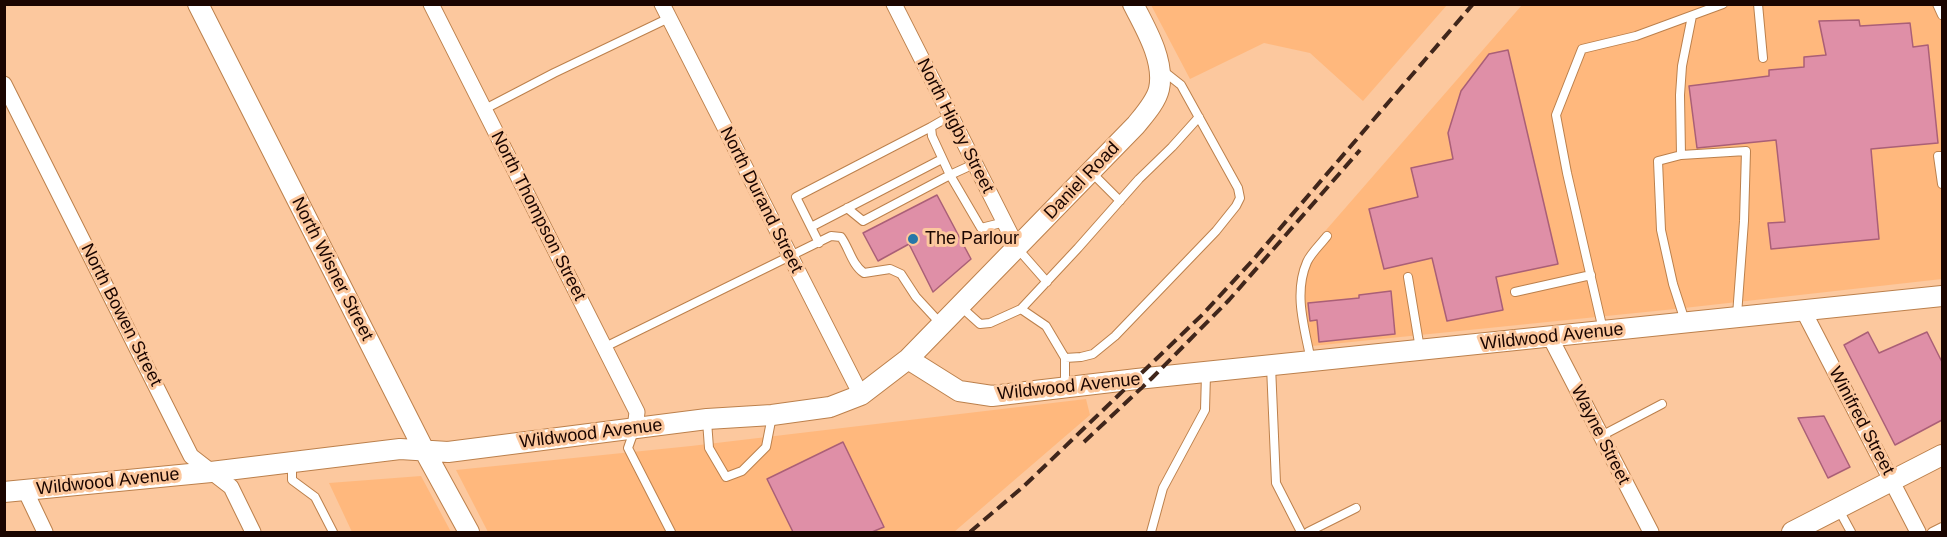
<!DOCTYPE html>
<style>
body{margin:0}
#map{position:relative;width:1947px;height:537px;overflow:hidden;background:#fcc89e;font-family:Arial,sans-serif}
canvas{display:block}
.frame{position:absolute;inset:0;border:6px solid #1a0500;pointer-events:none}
</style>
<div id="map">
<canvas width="1947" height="537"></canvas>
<div class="frame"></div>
</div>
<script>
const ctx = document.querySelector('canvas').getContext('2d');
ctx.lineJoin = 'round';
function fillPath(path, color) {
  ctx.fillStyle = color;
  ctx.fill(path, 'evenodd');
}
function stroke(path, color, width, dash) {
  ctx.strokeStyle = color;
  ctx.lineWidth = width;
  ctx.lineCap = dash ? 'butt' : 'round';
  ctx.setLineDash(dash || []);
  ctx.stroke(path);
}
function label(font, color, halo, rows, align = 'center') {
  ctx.font = font + ' Arial,sans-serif';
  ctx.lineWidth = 6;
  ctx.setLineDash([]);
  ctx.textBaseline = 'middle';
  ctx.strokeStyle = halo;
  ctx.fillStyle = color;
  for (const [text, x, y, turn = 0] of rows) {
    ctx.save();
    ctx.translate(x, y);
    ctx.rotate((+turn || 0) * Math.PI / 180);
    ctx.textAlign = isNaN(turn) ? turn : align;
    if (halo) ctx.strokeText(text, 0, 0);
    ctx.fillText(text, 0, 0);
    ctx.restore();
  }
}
const built = new Path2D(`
 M1151,5H1447L1363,101L1310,53L1264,43L1190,79Z
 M1522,5H1942V279L1675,309L1312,346L1298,295L1313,245Z
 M1086,399L1090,415L954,532H488L456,470L691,446Z
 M421,476L451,532H352L329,483Z`);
const building = new Path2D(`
 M1859,20L1860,26L1910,23L1913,47L1928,45L1938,143L1871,149L1879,239L1771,249L1768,223L1785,222L1776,140L1697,148L1689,86L1769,76V70L1804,67V57L1826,55L1819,21Z
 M1508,50L1558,264L1496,277L1503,310L1447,321L1432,258L1384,269L1369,209L1418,197L1411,168L1453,159L1448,133L1461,91L1489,54Z
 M937,195L971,259L933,292L909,244L878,261L863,233Z
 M1391,291L1395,334L1319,342L1317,320L1310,321L1308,303L1359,298V295Z
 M1868,332L1879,353L1927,332L1942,362V420L1895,445L1844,345Z
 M1824,416L1850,467L1828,478L1798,418Z
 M843,442L884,527L872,532H793L767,479Z`);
const service = new Path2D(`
 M1758,4L1763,58
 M1937,4L1942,15
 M483,110L554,73L669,18
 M1681,155L1680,95L1682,66L1692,16
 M1942,156H1938L1942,184
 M974,164L950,175L981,228L1005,222
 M1091,172L1120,201
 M847,208L863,221L950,175L932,136L931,127L950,116
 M811,227L942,159
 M819,243L796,197L931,127
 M1018,249L1047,282
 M1408,277L1420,349
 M1515,292L1591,275
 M960,306L980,324L990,323L1021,309L1046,326L1065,358L1081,357L1093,354L1115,336L1216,231L1236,206L1240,198L1238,188L1181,85L1162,70
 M1021,309L1078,248L1139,179L1172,147L1199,117
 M1685,321L1673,284L1661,230L1658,161L1681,155L1746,151L1744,221L1737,315
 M1603,330L1567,173L1556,115L1582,49L1636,36L1723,4
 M605,347L831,236L841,237C849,248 852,265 864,273L890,269L901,274L916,297L940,323
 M1311,361C1305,329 1293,294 1307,262C1311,253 1321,244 1327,236
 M1271,366L1276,483L1301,532
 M1065,387V358
 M707,421L709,448L726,477L742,471L766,447L772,416
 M634,431L628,448L671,532
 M1601,436L1662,404
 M292,462V480L315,497L333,532
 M1839,510L1851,532
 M1151,532L1163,488L1205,410L1206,374
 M1308,532L1356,508
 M1932,532L1942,527`);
const minor = new Path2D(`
 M431,4L637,412L635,429
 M662,4L861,395
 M894,4L1017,247
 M4,84L191,456L231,487L253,532
 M1803,310L1918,532
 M1550,337L1651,532
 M25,490L45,532`);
const tertiary = new Path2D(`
 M198,4L424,450L469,532
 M908,359L959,391L992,396L1137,379L1942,296
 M4,492L211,472L400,449L448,452L707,419L772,415L830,407L861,395L908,359L1136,125C1144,115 1156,102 1159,89C1165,61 1146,29 1133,4
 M1792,532L1942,455`);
const rail = new Path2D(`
 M1084,442L1152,378L1229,300L1360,150
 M970,532L1024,486L1203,314L1252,261L1473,4`);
const markers = [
 [913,239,6,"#2677a8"]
];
const streetNames = [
 ["North Higby Street",955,126,63],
 ["Daniel Road",1082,181,-46],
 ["North Durand Street",761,200,63],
 ["North Thompson Street",538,216,63],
 ["North Wisner Street",332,269,63],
 ["North Bowen Street",121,315,63],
 ["Wildwood Avenue",1552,337,-6],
 ["Wildwood Avenue",1069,387,-6],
 ["Winifred Street",1861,421,62],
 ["Wildwood Avenue",591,434,-7],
 ["Wayne Street",1600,435,63],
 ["Wildwood Avenue",108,482,-6]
];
const poiNames = [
 ["The Parlour",925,239]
];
fillPath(built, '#ffb87d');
fillPath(building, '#df8fa7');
stroke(building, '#aa5f77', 1.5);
stroke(service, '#bc804c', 10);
stroke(minor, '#bc804c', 17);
stroke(tertiary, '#bc804c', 22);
stroke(service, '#fff', 8);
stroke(minor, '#fff', 15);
stroke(tertiary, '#fff', 20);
stroke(rail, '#40261b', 4, [12, 6]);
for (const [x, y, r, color] of markers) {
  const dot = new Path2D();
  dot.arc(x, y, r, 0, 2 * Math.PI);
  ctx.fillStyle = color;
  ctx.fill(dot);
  stroke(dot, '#fcc89e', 2);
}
label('18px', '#1a0500', '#fcc89e', streetNames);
label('18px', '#1a0500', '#fcc89e', poiNames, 'left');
</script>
